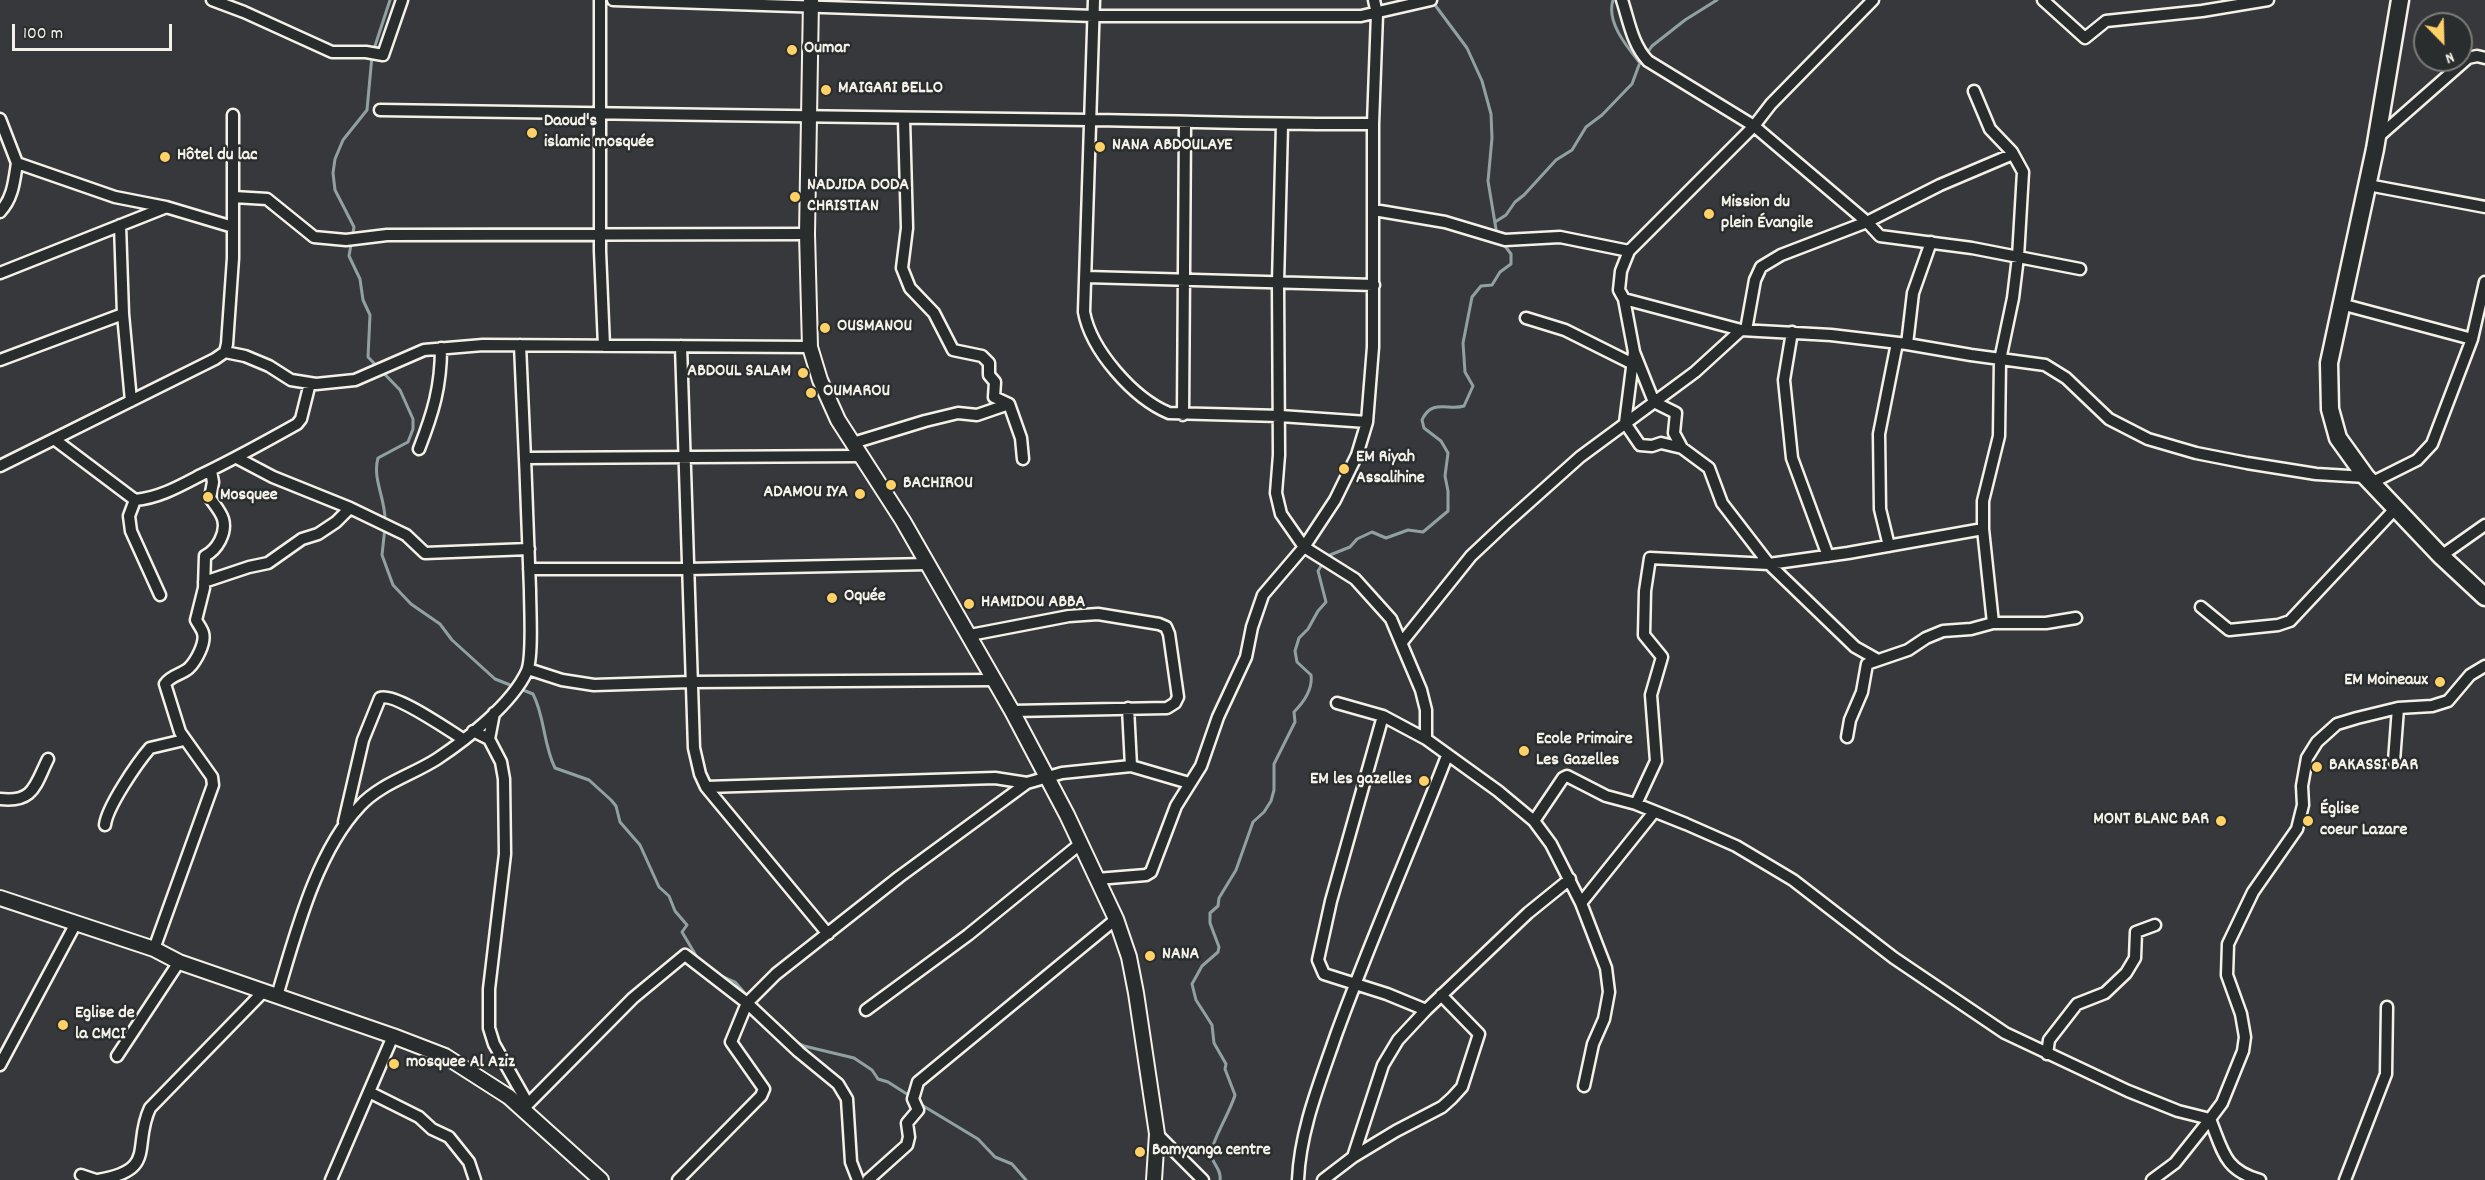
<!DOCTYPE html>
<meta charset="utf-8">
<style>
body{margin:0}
#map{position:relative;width:2485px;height:1180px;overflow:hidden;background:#37383c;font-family:Dekko,sans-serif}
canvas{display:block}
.north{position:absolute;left:2413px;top:12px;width:60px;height:60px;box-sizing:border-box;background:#2a2d2e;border:2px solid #7b7b78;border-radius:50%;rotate:157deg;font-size:16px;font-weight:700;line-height:24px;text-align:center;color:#f4f1e8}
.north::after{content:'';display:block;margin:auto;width:21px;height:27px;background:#ffd166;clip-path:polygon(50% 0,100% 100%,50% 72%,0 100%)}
.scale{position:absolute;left:12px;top:24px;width:160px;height:27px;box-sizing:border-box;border:3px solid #f4f1e8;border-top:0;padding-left:8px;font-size:18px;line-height:21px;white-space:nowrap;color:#f4f1e8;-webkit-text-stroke:4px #2a2d2e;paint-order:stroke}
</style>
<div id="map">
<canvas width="2485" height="1180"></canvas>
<div class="north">N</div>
<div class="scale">100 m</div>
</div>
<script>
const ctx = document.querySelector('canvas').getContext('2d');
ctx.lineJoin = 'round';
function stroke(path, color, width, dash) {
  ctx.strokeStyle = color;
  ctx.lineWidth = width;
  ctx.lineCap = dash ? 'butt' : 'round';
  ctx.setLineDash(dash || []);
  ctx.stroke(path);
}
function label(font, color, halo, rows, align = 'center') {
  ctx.font = font + ' Dekko,sans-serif';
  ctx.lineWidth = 5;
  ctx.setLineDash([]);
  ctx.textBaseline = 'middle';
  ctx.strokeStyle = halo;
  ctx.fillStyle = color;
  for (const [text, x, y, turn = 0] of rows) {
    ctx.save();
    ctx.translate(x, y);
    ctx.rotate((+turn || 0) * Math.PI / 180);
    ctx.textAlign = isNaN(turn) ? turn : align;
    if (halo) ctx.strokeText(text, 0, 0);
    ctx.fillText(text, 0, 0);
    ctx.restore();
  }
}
const stream = new Path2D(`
 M1613,0C1606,22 1627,47 1640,63
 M1432,1L1467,48L1482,81L1491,114L1492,138L1488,181L1497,235
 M374,49L390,0
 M372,56L367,110L343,140L335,159L333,173L335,190L354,227L349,256L360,279L363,300L370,315L368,357L400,390L413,419V429L408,442L378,458C372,479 386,500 385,521
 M1495,222L1506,215L1515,202L1524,195L1556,160L1572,150L1586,127L1602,115L1627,89L1632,84L1639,65L1652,46L1685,20L1717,0
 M385,527L382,555L393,585L411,604L440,624L452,640L495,679L533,694C545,717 543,744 555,768L589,780L611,800L616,806L620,822L640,845L659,887L669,896L675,911L687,925L682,932L698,959
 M1325,557L1350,547L1357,539L1372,532L1386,538L1408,530L1423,532L1448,511V491L1445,476L1448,453L1441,441L1424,428L1422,420C1432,398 1449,411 1464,406L1473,386L1465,372L1463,343L1472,297L1481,286L1492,285L1500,272L1511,264V254L1502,242
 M717,974L735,982L749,998
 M792,1040L804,1046L854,1058L872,1070L878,1079L888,1082L910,1096
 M920,1104L978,1139L995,1157L1012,1164L1026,1180
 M1220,1180C1222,1169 1211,1163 1211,1153C1212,1141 1231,1110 1235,1095L1225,1069L1226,1064L1214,1043L1212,1025L1196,1000L1192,984L1202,966L1218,952L1219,947L1210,923V913L1218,906L1219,898L1236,870L1253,822L1264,812L1271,801L1274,790V764L1295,722L1294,712C1304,702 1313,690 1311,675L1297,662L1295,651L1299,638L1308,629L1318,611L1326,602L1318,571L1323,563`);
const minor = new Path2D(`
 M212,0L244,12L332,52H366L383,55L402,0
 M600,0V251L604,346
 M613,0L1094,16H1361L1431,0
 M1094,0L1084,312C1091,350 1133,398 1169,413L1280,416L1367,422
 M1622,0C1629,21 1632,44 1648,61L1754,126L1867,222L1880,236L1972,248L2080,269
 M1873,0L1771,104L1754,126L1629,251L1621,271L1619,290L1624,299L1634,352L1625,423L1640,445L1652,446L1661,443L1682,448L1709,468L1722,503L1769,564L1855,647L1878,660
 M2043,0L2085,38L2106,21L2202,11L2268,0
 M1974,91L1990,129L2012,152L2023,172L2018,257L2013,298L2000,360L1999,436L1983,501V529L1993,623
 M380,110C616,114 853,117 1089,120C1184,121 1278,125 1373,124
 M0,119L17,163L115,197L166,207L233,227
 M904,119L907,228L902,268L910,288L934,313L953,350L982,356L989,363V375L995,382L994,397L1009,404L1021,438L1023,459
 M1282,125L1278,283L1279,455L1276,493L1281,514L1304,547L1355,579L1391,619L1421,690L1426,710V739
 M2377,138L2468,58L2477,56L2485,58
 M2368,185L2485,207
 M234,197L267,199L314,237L346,240L387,235L807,234
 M1374,210L1445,222L1505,240L1560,237L1629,251
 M0,212C13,198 14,182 17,163
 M120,225L123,314L131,401
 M0,273L164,208
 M1086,277L1374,285
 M1624,299L1741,330L1831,335L1907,344L1971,355L2045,365L2066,378L2109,419L2148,439L2196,453L2247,463L2316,474L2366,477
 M2341,304L2472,339
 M1526,318L1565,330L1631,363
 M1746,330L1755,280L1761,267L1781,255L1867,222L1940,185L2013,154
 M1792,332L1784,380L1792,458L1828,556
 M1907,344L1913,293L1931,242
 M681,346L694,748L700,774L706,787
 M225,352L245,356L269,366L291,380L316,384L355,380L424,350L483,345L810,347
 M1634,352L1654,402L1676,413L1674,433L1682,448
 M0,360L123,314
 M1183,415L1185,123
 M54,439L135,500C159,498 180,486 201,475C234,459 265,442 297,424L301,419L310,383
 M853,443L925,421L958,413L977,415L1009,404
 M419,449C433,413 441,387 441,348
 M237,458L273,477L350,508L406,535L425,553L529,549
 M526,458L862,456
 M0,466L215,359L225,352L227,344L233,258V115
 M2371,483L2417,460L2432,444L2472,339L2485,282
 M135,500L129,516L131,531L160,595
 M1889,546L1880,509L1879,434L1897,343
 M2441,556L2485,525
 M529,569H688L928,564
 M204,582L249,567L268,563L302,539L318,534L336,522L350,508
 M2201,607L2229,630L2278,625L2290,621L2395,509
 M970,635L1069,616L1098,614L1159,624L1166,627L1169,634L1178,697L1175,703L1167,708L1012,711
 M1402,642L1471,556L1505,524L1580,457L1695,372L1741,330
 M528,669L562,680L594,685L690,682L994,680
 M1337,703L1383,716L1426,739L1498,791L1534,821L1551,844L1581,903L1606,968L1609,992L1604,1019L1593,1044L1584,1086
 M1128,708L1131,766
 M1383,716L1331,901L1318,960L1324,974L1387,994L1426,1010
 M473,731L489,739L494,713
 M1847,737L1850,720L1862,692L1867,664L1908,650L1926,638L1943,631L1971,629L1993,623H2046L2076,618
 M489,739L501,762L504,779L505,854L489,989V1028L494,1044L528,1104L526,1107
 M2394,761L2398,708
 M0,799C34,803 35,785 48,759
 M1636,804L1656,761L1651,695L1662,657L1644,635L1645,591L1650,558L1769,564L1848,553L1983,529
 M1534,821L1563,778L1567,776L1606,796L1636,804L1686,824L1736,846L1793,880L1894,958L2005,1033L2128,1091L2178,1111L2210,1119C2223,1151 2224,1170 2260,1180
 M344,822L363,740L380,698C394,692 448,730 463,739
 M105,825C107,807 137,763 150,748L184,740
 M1097,879L1146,875L1151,872L1176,806L1201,766L1218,717L1246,657L1252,627L1263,595L1304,547L1335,500L1357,455L1367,422L1373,347V124L1377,14L1374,0
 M1581,903L1654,812
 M828,934L706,787L995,778L1027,783
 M154,949L213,785L212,777L180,732L165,684C171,675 181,675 189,668C196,661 206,643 203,633C202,629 198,624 196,620L204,588L205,556C217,550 227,533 223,519C221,512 214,504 210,498L213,482L211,471
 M277,996C295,936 316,852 360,806C380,784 412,775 437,759C467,739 512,704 527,671C533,657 530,607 530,590C527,508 524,427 520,345
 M866,1010L968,935L1080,844
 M2047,1054L2049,1040L2077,1004L2105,993L2126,973L2135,958L2136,932L2155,925
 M117,1056L179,962
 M0,1065L76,923
 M369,1092L419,1117L432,1129L449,1137L469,1162L475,1180
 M528,1104L633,998L685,955L747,1003L799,1052L838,1084L847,1099L851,1162L858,1180
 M1157,1134L1203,1180
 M1353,1157L1383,1065L1398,1040L1426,1010L1528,913L1570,879
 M81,1175L96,1180
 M98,1180C158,1170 132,1146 150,1108L263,992
 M331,1180L393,1036
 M678,1180L761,1096L764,1089L731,1042L747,1003L776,974L899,877L1027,783L1062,773L1131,766L1189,783
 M868,1180L907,1145L909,1137L907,1123L918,1110L913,1099L918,1082L1116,919
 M1298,1180C1300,1130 1320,1082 1336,1035C1370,941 1411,849 1447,756
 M1323,1180L1353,1157L1396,1131L1442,1107L1452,1098L1462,1087L1479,1034L1441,995
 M2152,1180L2175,1163L2210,1119L2222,1103L2243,1051L2245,1037L2241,1014L2227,975L2228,944L2253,892L2297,829L2303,805L2302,786L2307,758L2317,742L2337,724L2357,718L2398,708L2432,706L2448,701L2470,675L2485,666
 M2345,1180L2386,1074L2387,1007`);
const tertiary = new Path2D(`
 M811,0L807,234L810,347L820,380L838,420L903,521L1012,711L1067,815L1116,919L1129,957L1136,993L1157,1134L1154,1180
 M0,898L154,949L179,962L393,1036L445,1056L509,1097L601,1180`);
const primary = new Path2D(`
 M2400,0L2375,149L2329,363L2330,409L2338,438L2366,477L2441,556L2485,597`);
const markers = [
 [792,50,6,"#ffd166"],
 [826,90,6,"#ffd166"],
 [532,133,6,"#ffd166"],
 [1100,147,6,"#ffd166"],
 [165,157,6,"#ffd166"],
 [795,197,6,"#ffd166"],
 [1709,214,6,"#ffd166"],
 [825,328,6,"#ffd166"],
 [803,373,6,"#ffd166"],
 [811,393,6,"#ffd166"],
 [1344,469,6,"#ffd166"],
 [891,485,6,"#ffd166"],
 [860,494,6,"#ffd166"],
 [208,497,6,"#ffd166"],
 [832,598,6,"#ffd166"],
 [969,604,6,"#ffd166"],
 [2440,682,6,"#ffd166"],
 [1524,751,6,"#ffd166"],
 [2317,767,6,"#ffd166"],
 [1424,781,6,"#ffd166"],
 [2221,821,6,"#ffd166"],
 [2308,821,6,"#ffd166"],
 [1150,956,6,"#ffd166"],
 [63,1025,6,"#ffd166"],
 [394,1064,6,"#ffd166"],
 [1140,1152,6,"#ffd166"]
];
const poiNames = [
 ["Oumar",804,50],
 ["MAIGARI BELLO",838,90],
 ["Daoud's",544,123],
 ["islamic mosquée",544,144],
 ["NANA ABDOULAYE",1112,147],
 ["Hôtel du lac",177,157],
 ["NADJIDA DODA",807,187],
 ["CHRISTIAN",807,208],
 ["Mission du",1721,204],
 ["plein Évangile",1721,225],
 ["OUSMANOU",837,328],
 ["ABDOUL SALAM",791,373,"right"],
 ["OUMAROU",823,393],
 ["EM Riyah",1356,459],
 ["Assalihine",1356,480],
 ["BACHIROU",903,485],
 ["ADAMOU IYA",848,494,"right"],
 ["Mosquee",220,497],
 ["Oquée",844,598],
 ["HAMIDOU ABBA",981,604],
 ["EM Moineaux",2428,682,"right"],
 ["Ecole Primaire",1536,741],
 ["Les Gazelles",1536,762],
 ["BAKASSI BAR",2329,767],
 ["EM les gazelles",1412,781,"right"],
 ["Église",2320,811],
 ["coeur Lazare",2320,832],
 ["MONT BLANC BAR",2209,821,"right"],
 ["NANA",1162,956],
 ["Eglise de",75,1015],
 ["la CMCI",75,1036],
 ["mosquee Al Aziz",406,1064],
 ["Bamyanga centre",1152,1152]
];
stroke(stream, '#91a1a2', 3);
stroke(minor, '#f4f1e8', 15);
stroke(tertiary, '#f4f1e8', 18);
stroke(primary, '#f4f1e8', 21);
stroke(minor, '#2a2d2e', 10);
stroke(tertiary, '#2a2d2e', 14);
stroke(primary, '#2a2d2e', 16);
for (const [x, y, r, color] of markers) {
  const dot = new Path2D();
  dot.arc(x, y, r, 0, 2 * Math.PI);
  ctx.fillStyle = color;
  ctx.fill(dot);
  stroke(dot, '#2a2d2e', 2);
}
label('bold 18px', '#f4f1e8', '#2a2d2e', poiNames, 'left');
</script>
